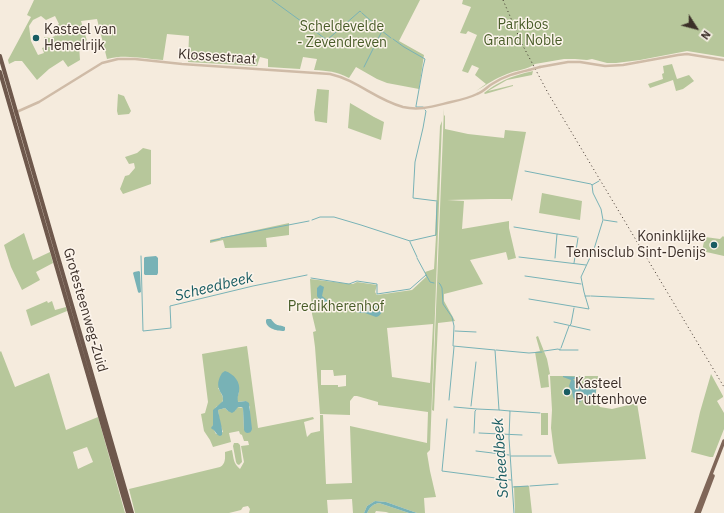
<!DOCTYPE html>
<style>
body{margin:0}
#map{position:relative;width:724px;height:513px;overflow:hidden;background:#f5ebdd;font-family:"IBM Plex Sans",sans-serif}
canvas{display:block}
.north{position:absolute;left:676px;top:8px;width:40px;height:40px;-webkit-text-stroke:3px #fcf4eb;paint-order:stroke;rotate:126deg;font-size:11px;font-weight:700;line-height:16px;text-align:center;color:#3b2f28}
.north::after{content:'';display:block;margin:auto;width:14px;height:18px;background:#3b2f28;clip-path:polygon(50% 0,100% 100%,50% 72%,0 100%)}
</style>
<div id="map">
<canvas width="724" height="513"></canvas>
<div class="north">N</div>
</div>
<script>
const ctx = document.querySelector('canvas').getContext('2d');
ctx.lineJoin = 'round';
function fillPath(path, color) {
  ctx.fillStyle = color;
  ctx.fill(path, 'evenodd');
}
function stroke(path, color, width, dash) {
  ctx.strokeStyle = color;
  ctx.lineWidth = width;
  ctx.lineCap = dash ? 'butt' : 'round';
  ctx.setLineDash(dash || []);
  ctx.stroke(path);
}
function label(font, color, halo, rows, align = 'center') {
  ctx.font = font + ' "IBM Plex Sans",sans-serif';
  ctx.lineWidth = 3;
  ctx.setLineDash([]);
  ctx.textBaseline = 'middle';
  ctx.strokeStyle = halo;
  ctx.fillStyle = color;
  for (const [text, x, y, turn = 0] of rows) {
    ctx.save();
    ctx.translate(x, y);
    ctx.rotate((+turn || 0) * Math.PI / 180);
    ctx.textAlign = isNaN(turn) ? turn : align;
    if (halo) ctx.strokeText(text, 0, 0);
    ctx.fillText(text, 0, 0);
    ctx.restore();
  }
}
const green = new Path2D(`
 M34,0H420L399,41L424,55L419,89L387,83L377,79L356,67L349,78C336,71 328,71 314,70L317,59L303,57L300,69L268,67V59L260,57L257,66L188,62L189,36L167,34L163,60C145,59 126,54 107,59L97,19L81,21L88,44L79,46L80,60L68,67L63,60L49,69L37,80L22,61H15L9,64L8,60L31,17L27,15ZM41,16L46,20L55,16L59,24L53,27L55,36L50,38L44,37L48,46L42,48L44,53L38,55L31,41L29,26L33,20Z
 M463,0H724V57L687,51L640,60L616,63H607L592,59L587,60L575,59H564L535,64C527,70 516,70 507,74C496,78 486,85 476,91L486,84L475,75L479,68L472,65L468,73L462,71L477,35L468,31L466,34L460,33L471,7L462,4Z
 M672,64L677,79L689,75L694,81L683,89L676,91L673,80L650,88L648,84L663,79L662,74L664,73L663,66Z
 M533,71L532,75L507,80L488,91L513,85V86L485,94L484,93C501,80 512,76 533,71Z
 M317,89L329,90L327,123L315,121L314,112Z
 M118,94L124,96L131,111L129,114L118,115L117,111Z
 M350,103L374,117L384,122L381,140L348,128Z
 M444,108V115L445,116V129L468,134L504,138L505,130L526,132L512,201L511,200V199H491L447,200L464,201L462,229L509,221V228L516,258L508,260L506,252L470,260L483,284L444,294V301L455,321L438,323L434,411L432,410Z
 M442,121L430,450L427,453L430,471L436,497L424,498L425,513H417L386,502L375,501L367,506L364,513H353L352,499L327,500L328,513H249L250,509L248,506L243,507L241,510L229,513H135L129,489L220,467C226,464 225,457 225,452L232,450C234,459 233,463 240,469L244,462L241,446L249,445L248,441H244L242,435L240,434L239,431L229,433L231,442L213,447L210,440L204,431L201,414L205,413L208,402L202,354L247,346L258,428L313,417L314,419L304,422L307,437L311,433L320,431V415H323L326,484L352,483L350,426L427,443L428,412L378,405V402L357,396H354L350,401V415L320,414L315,347L313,332L316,331L312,314L310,279L350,284H353L357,282L377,285L375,292L377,295L412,290L426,277L425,272L434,269L436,236H435L440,126ZM433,324L430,383L392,377L387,328ZM321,370H333L334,376L346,375V386L338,387V385H321ZM218,388L239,392L237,398V402L246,401L250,407V413L244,430L243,408L237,407L235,411H228L225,408L218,410L220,424L223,432L216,434L214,430L212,428L213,425V414L216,407C227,402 223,396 218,388Z
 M143,148L151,150V184L123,194L120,189L125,176L129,175L135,168L134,163L129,164L125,157L137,153Z
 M542,193L582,201L580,220L539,213Z
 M289,223V235L266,238L267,247L225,248L223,240L210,243V240Z
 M24,233L33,260L50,252L53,263L36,272L40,280L22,290L11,267L4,245Z
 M723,236L724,237V256L702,251L705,237L720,239Z
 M47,301L48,303L52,301L55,310L66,307L67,311L31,326L26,310Z
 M538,336L547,359L550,374L548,375L549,387L541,388L535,352L540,351L536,337Z
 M1,351L15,387L49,373L66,430L98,417L125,513H0V352ZM87,447L93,462L78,469L73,452Z
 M711,374L723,396V397L717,401L724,413V429L713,457H710L691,452L700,412Z
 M550,376H598L595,400L600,407L612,409L637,403L646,459L558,464L554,452L551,428L552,410Z
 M541,413H548V435H541Z
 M234,443H238L240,445L242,462L239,465L237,464L236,462L233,446Z
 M514,486H529L532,513H515Z
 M379,503L409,513H389L386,512L376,511L375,513H367C370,507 373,504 379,503Z`);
const water = new Path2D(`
 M156,256L158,258V273L157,275H145L144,274V258L145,257Z
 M139,271L140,272L141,292L139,293L138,292L133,273L134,272Z
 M320,285L324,287L322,296L328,301L325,304L321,303L317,296V288Z
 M359,305L374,306L381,305C384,310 381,316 376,317L365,313H361L356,312L355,309L356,307Z
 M267,319H271C277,327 277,324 285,327V330L284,331C276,331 265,328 266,320Z
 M225,371C234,374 241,382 239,392C238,396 237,398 238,402L246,401L249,403L252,429C251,432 250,433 247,433L245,432L244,430L243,408L241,407H238L235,411L232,413L228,411L225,408L218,410C219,417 223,429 222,435L220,436C216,435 216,431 212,429L211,428L213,425V410L223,401C223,393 221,395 219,389C217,383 219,378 222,373Z
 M563,376L578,377V379H573L579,386L591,381C596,385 597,390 595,396L593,398L585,397L580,402H576L573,397L572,391L569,386L571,380L563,377Z
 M375,501L386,502L417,513H409L379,503C373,504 370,507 367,513H364L367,506Z`);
const stream = new Path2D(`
 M272,0L327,40L360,11L361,12
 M362,13L381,30
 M393,39L404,47L425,59L423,67L416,106V107H423
 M364,67L382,31L391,38
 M425,110L426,111L423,128L415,162L413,198L437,201
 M525,171L591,184L592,185
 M312,220L320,217H334L361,225L410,241
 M604,220L617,222
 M514,227L557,234
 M221,238L309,221
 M211,241L220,239
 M410,241L436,235L437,202
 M410,242L417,257
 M141,256L143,331L171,328L170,306L253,286L307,275
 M519,257L586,265
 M417,258L430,282L434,283
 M555,258L557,234L577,237
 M574,263L578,238
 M525,276L581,284
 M311,278L349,284L357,281L377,284V294L410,289L426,275
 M439,283L440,284L442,288L443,304L452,317L454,326L453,346L495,350L499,410L510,411L509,438L514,513
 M585,296H590
 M591,296L654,299
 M529,299L589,309L584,292L581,277L594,249L603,220L601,209L593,193L592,185L599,181
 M554,322L590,330
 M455,331L476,332
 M561,348L569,326L571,324L574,308
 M496,350L529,353L542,352
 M560,350H578
 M544,351L558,349L560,350V349
 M449,400L454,347
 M471,406L476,362
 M454,407L477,409L499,410
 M510,411L540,413
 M447,419L442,471L511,480
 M474,433L475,411L476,410
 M479,433L522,435
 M476,451L509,455
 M511,456H551
 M530,486L558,484
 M513,487L528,486`);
const tertiary = new Path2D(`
 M540,67L568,62H580L605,66L623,65L678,55L687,54L724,60
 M12,114L39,102L102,63L118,59H135L182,64L330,74C357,80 376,100 403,107C420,111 434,106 451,102C460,100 469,98 477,94C483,92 487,87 492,84C504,76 516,73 529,70`);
const primary = new Path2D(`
 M696,513L724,441
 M699,513L713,476`);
const trunk = new Path2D(`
 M0,56L132,513
 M0,72L128,513`);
const rail = new Path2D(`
 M503,0L522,44L548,93L724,387`);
const tertiaryBridge = new Path2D(`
 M529,70L540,67`);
const markers = [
 [36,38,4,"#185c62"],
 [714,245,4,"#185c62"],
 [567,392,4,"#185c62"]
];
const parkNames = [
 ["Parkbos",523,25],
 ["Grand Noble",523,41],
 ["Scheldevelde",342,27],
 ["- Zevendreven",342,43],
 ["Predikherenhof",336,307]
];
const poiNames = [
 ["Kasteel van",44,30],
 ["Hemelrijk",44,46],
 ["Koninklijke",706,237,"right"],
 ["Tennisclub Sint-Denijs",706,253,"right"],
 ["Kasteel",575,384],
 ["Puttenhove",575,400]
];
const streetNames = [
 ["Klossestraat",217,57,4],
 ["Grotesteenweg-Zuid",85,310,74]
];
const waterNames = [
 ["Scheedbeek",214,287,-14],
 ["Scheedbeek",501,458,-94]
];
fillPath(green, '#b7c79b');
fillPath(water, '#78b2b6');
stroke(stream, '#78b2b6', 1);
stroke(tertiary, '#cfbba7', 2.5);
stroke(primary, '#7f6658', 3.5);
stroke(trunk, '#6e584c', 4);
stroke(rail, '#3b2f28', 1, [1, 3]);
stroke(tertiaryBridge, '#cfbba7', 2.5);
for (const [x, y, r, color] of markers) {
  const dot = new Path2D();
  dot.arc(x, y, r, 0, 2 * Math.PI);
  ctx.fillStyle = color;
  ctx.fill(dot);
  stroke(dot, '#fcf4eb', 1.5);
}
label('14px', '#495d29', '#fcf4eb', parkNames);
label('14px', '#3b2f28', '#fcf4eb', poiNames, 'left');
label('14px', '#3b2f28', '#fcf4eb', streetNames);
label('italic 15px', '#185c62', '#fcf4eb', waterNames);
</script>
